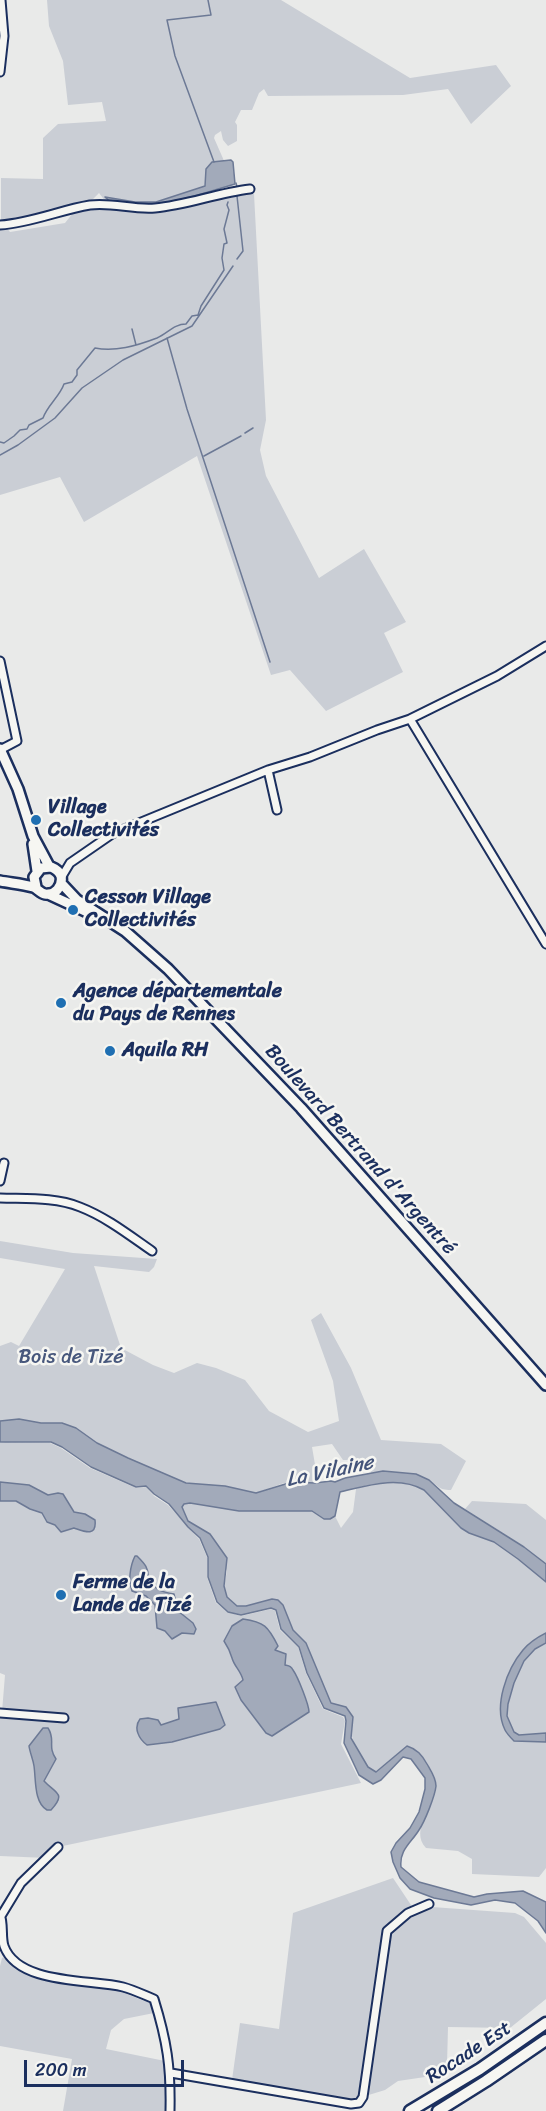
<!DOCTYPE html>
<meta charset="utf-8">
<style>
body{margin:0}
#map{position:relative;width:546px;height:2111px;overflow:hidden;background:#e9eae9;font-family:Sriracha,sans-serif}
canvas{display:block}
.scale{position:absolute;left:24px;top:2060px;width:160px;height:27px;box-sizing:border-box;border:3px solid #1b2f5e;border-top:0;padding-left:8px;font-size:18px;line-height:21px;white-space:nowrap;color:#1b2f5e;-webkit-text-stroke:4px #f6f6f2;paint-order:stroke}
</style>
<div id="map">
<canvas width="546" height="2111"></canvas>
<div class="scale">200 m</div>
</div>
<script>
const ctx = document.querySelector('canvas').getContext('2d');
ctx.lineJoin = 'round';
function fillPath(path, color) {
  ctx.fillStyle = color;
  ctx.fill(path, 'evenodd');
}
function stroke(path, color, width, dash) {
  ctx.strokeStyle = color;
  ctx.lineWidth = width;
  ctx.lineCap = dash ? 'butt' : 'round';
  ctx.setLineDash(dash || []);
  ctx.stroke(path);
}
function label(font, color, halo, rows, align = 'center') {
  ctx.font = font + ' Sriracha,sans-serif';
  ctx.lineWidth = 5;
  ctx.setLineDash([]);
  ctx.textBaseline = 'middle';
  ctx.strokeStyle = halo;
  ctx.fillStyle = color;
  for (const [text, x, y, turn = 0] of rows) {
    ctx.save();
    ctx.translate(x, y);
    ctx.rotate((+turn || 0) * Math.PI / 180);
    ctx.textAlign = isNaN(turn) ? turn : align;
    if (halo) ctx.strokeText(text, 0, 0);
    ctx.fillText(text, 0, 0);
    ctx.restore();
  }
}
const green = new Path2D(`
 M47,0H281L410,78L496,65L511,86L471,124L448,89L403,95L268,96L264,89L259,93L252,110H241L235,122L237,125V141L228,146L223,140L221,131L215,135L214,138L225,163L210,192L160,205L106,202L99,193L89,203L86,202L49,209L23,219L1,222V178L43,179V138L58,124L106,121L102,102L68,105L63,61L49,26Z
 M254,194L266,420L260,450L266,476L319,578L364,549L406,622L384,633L403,672L326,711L290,670L271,675L197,456L84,522L60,477L0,495V228H7L10,232L65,223L73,213L105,208L150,213L220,197Z
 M0,1241L73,1253L157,1259L154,1267L149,1272L94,1266L121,1348L153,1365L174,1373L197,1363L216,1368L245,1380L269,1411L308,1432L339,1421L333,1381L311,1320L321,1313L351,1368L381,1440L441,1444L466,1461L451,1490C438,1490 440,1486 429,1481C417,1475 384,1471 371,1473L367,1460H343L332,1444L312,1447L318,1482L284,1483L256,1493L225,1486L186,1483L128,1458L97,1443L76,1428L62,1423H41L19,1419L0,1421V1346L11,1342L19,1346L65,1269L0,1258Z
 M5,1442L50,1443L61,1448L90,1468L136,1488L146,1487L154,1496L168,1505L199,1539L207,1557V1577L216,1603L228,1612L241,1616L271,1609L275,1611L280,1630L298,1647L306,1673L323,1709L343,1717L345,1721L341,1744L361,1783L58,1847L47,1858L0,1856V1713L2,1712L5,1675L0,1673V1443Z
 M373,1483C391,1483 408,1481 424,1490L461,1528L469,1533L494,1542L518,1558L546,1582V1868L539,1877L472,1874V1859L458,1851L426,1848C409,1830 435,1805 436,1786C436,1776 430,1768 425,1760C420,1753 416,1748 407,1746L375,1772C354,1758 350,1730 346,1707L331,1703L306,1643L293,1630L283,1605L272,1599L246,1606H237L227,1597L224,1586L227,1571L210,1534L188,1521L182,1507L184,1504L190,1503L239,1511H312L325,1519H330L335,1516L341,1528L353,1512L356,1489Z
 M472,1501L526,1504L546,1520V1563L525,1547L465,1509Z
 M393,1878L417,1914L432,1907L515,1913L524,1917L546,1943V1999L510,2028L448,2027L447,2065L425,2077L398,2081L385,2090L349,2101L232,2080L240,2023L279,2029L293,1913Z
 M6,1956L15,1967L41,1979L119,1991L152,2004L154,2013L124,2019L111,2030L106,2049L165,2061L166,2111H63L72,2059L0,2046V1966L2,1958Z`);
const water = new Path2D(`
 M231,160L233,162L235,184C206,192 128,221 105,197L135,202H156L205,186L206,169L212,162Z
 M19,1419L41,1423H62L76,1428L97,1443L128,1458L186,1483L225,1486L256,1493L292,1482L315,1483L331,1481L335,1482L345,1478L383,1471L416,1474L429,1480L454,1503L524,1547L546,1564V1582L518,1559L494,1542L469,1533L461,1528L424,1490C398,1475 366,1486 340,1492L335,1516L330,1519H324L312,1511H239L190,1503L184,1504L182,1507L188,1521L210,1534L227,1558L224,1586L227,1597L237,1606H246L272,1599L278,1600L283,1605L293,1630L306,1643L331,1703L346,1707L353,1717L351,1738L368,1767L376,1772L407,1746C417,1749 422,1755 427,1764C431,1771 436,1778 436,1786C435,1796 425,1821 419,1830C411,1843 399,1850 401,1867L419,1882L474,1897L487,1894L523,1891L546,1902V1933L538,1921L515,1903L495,1900L471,1905L434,1898L410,1889L400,1878L393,1862L391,1852L396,1843L410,1828L419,1812L425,1789V1778L411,1759L403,1757L381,1780L373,1784L359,1775L344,1743L346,1721L345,1716L324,1708L307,1673L299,1647L281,1629L276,1610L271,1608L241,1615L228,1612L217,1602L208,1577V1557L200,1538L188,1527L169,1504L154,1494L146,1486L136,1487L91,1467L62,1447L51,1442H0V1421Z
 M0,1482L29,1485L48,1495L58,1493L63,1494L74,1512L85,1514L95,1520C97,1538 83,1531 74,1528L61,1532L55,1525L47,1522L42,1513L30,1509L16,1501H0Z
 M135,1556H137C145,1564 149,1568 148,1579C156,1590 161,1592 174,1594L178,1611L193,1623L196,1629L194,1634L182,1633L172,1639L165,1631L157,1628L155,1605L146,1596L132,1591C128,1581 130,1566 135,1556Z
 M243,1619C264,1622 268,1626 278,1646L275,1650L286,1654L285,1665C289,1666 291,1666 293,1670C298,1677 309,1705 309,1712L272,1736L266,1733L241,1700L235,1687L243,1680C241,1671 234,1666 232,1658C230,1651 228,1647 224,1641L232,1626Z
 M546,1633V1643L535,1649L524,1661L514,1683L508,1704L507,1716L514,1732L519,1735L546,1733V1742L514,1741C511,1738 507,1734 505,1730C493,1706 507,1669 523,1650C529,1643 538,1637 546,1633Z
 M216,1702L225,1725L220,1729L172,1742L147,1745C139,1739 133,1728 140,1719L148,1718L158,1720L161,1725L179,1719L178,1708Z
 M43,1728H48C56,1740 47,1746 56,1759L44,1781C55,1793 67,1793 51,1810H47C34,1803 36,1780 34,1766C33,1759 30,1753 29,1746Z`);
const stream = new Path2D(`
 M208,0L211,15L167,20L175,56L214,162
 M236,183L237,187
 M237,196L243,251L237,259
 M132,329L136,345
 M167,338L187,409L270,662
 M245,433L253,428
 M0,442L4,443L14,436L20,430L27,429L29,425L43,418C47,406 60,396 64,384L72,382L77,375V370L95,348C115,352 136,346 157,338C168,333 174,324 186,324L192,316L198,315L201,306L224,270L222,258L224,244L227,243L224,229L229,210L227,205L228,202
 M0,455L18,445L55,418L82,388L123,360L192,326L233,266
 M204,456L241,436`);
const minor = new Path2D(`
 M0,72L4,36L1,0
 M0,225C31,223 60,210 90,205C112,202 133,210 155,208C187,205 217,193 250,189
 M0,661L17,741L0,750
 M410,719L546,944
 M268,770L277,810
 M61,878L70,863L112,834L268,770L310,757L377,730L410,719L497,676L546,646
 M0,1181L4,1163
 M0,1198C26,1199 55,1197 80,1207C106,1217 129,1235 152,1251
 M0,1713L64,1718
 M0,1914C4,1924 1,1936 4,1946C18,1985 91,1979 123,1987C134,1990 144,1995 154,1999C167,2041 171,2067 170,2111
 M1,1916L21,1883L58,1847
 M171,2073L351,2104L359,2103L363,2097L387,1931L408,1913L429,1904`);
const major = new Path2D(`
 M0,749L18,789L33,836L49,866
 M33,844L37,871
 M0,881C10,883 23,884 33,887C37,888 40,893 45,894C55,896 63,886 61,876C59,871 56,869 51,867L41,868L34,877L36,887
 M61,883L77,900L125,931L168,969L301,1108L546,1385
 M48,894L87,912`);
const highway = new Path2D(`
 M410,2111L480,2069L546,2023
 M438,2111L486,2081L546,2040`);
const markers = [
 [36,820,6,"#1f6fb2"],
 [73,910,6,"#1f6fb2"],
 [61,1003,6,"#1f6fb2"],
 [110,1051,6,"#1f6fb2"],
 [61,1595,6,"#1f6fb2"]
];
const poiNames = [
 ["Village",48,808],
 ["Collectivités",48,831],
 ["Cesson Village",85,898],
 ["Collectivités",85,921],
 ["Agence départementale",73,992],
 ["du Pays de Rennes",73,1015],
 ["Aquila RH",122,1051],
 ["Ferme de la",73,1583],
 ["Lande de Tizé",73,1606]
];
const streetNames = [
 ["Boulevard Bertrand d'Argentré",360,1150,48],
 ["Rocade Est",469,2053,-33]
];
const parkNames = [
 ["Bois de Tizé",71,1358]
];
const waterNames = [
 ["La Vilaine",330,1472,-12]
];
fillPath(green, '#caced5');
fillPath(water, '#a2aaba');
stroke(water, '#6c7995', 1.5);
stroke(stream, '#6c7995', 1.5);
stroke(minor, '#1b2f5e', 11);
stroke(major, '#1b2f5e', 14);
stroke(highway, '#1b2f5e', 15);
stroke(minor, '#f6f6f2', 7);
stroke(major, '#f6f6f2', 9);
stroke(highway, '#f6f6f2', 10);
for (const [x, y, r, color] of markers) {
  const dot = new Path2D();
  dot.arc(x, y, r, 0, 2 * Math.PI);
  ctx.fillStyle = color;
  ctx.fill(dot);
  stroke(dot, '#f6f6f2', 2);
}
label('bold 20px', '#1b2f5e', '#f6f6f2', poiNames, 'left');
label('20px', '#1b2f5e', '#f6f6f2', streetNames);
label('20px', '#47577c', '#f6f6f2', parkNames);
label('italic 21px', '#44547a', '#f6f6f2', waterNames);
</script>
